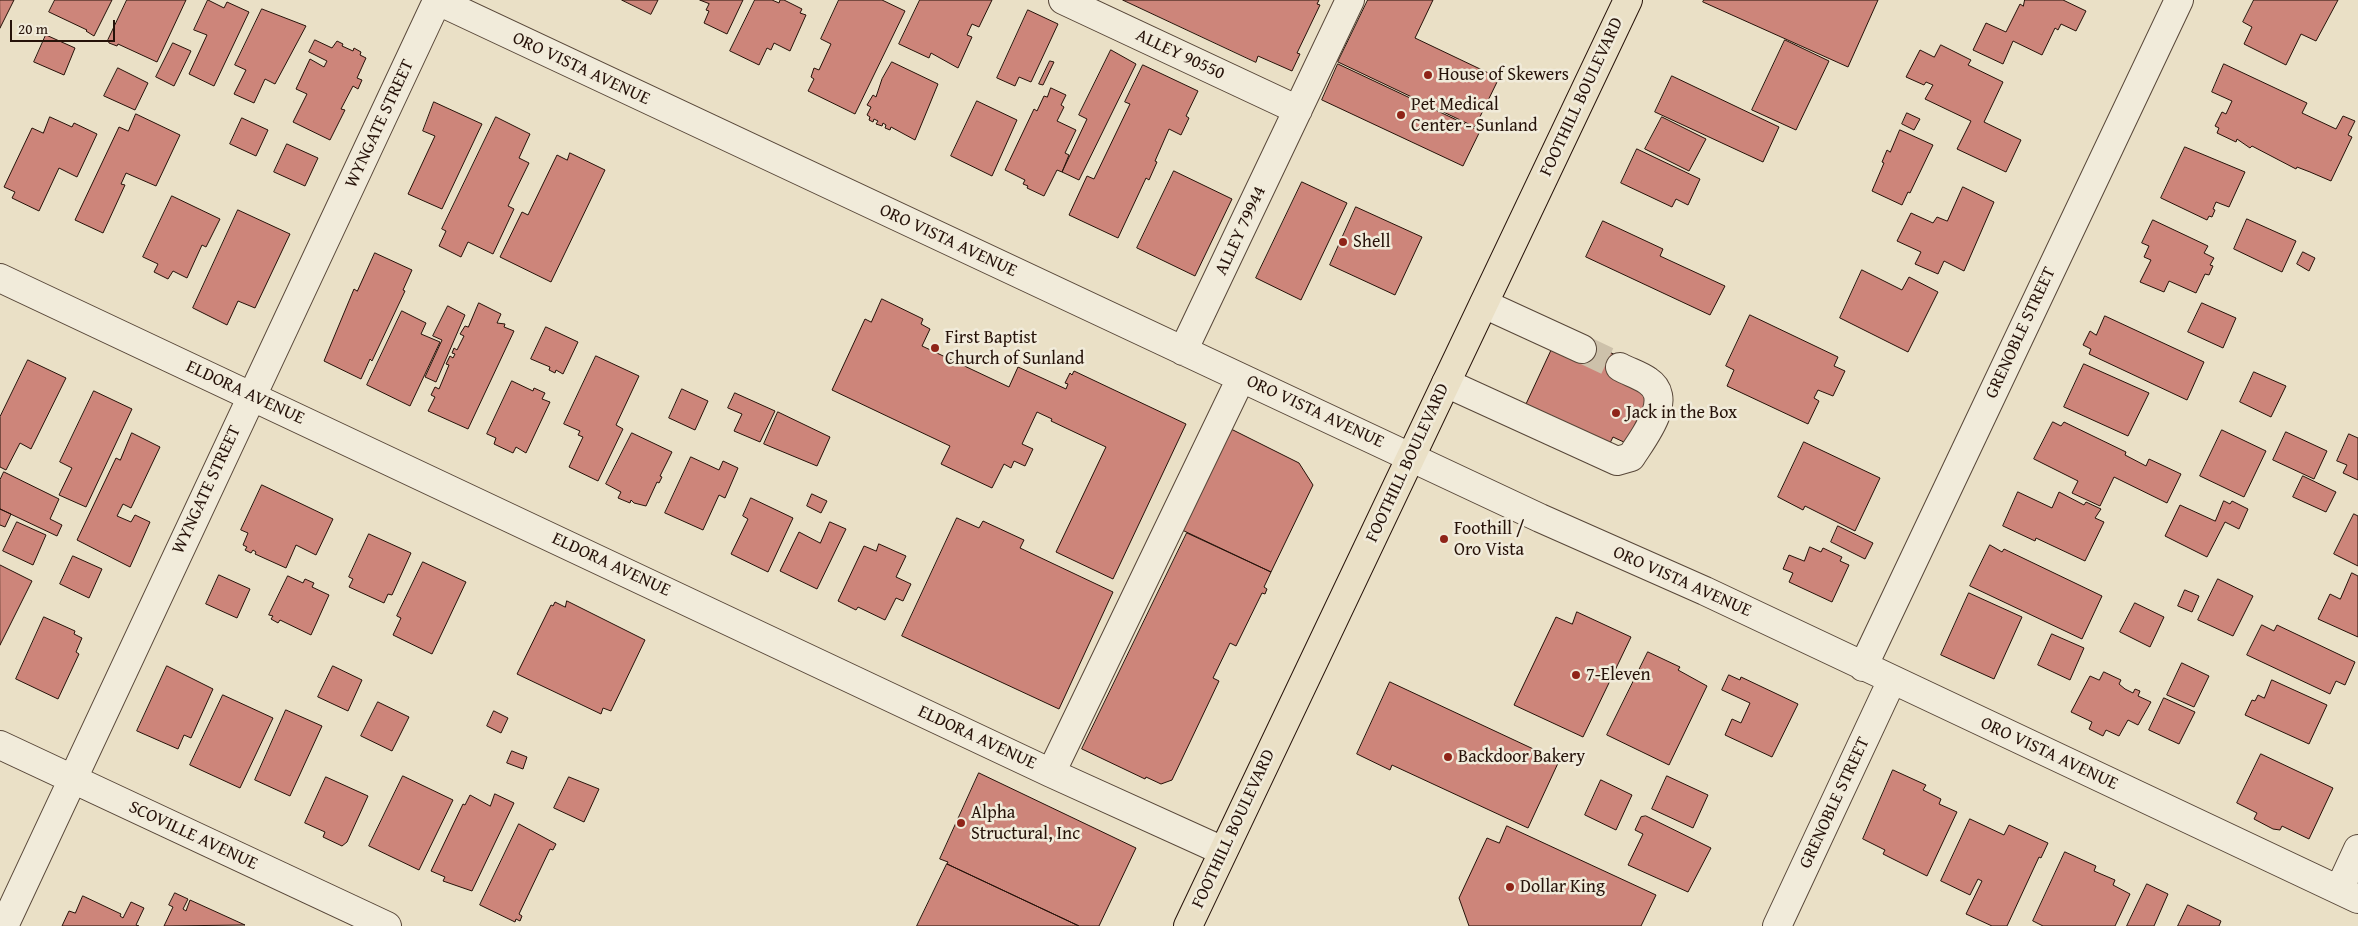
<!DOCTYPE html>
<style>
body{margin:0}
#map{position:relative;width:2358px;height:926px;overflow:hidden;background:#eae0c6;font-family:"Gentium Book Plus",serif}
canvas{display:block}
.scale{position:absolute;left:10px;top:20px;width:105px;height:22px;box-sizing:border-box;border:2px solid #261209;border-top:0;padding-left:6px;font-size:15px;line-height:18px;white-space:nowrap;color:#261209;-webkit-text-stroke:4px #f1ebda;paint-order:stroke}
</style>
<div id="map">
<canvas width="2358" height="926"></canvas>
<div class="scale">20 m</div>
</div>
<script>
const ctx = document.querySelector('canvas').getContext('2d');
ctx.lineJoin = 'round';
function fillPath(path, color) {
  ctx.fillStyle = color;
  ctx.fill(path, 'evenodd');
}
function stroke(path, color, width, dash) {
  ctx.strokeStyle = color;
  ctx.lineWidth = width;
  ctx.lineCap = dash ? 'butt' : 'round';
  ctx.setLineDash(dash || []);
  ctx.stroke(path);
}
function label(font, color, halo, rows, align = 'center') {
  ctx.font = font + ' "Gentium Book Plus",serif';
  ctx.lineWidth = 5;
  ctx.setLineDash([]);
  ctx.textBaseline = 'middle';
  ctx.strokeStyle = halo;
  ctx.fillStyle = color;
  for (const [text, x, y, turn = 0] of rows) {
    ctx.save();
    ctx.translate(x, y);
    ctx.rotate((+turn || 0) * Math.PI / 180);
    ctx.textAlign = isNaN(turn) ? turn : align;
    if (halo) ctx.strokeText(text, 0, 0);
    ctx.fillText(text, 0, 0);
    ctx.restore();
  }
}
const building = new Path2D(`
 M0,0H14L0,28Z
 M55,0H112L94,36L86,31L87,30L49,12Z
 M127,0H186L157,62L118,44L117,46L109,43L108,40Z
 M208,0L224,8L227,2L249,12L214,86L189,74L207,35L194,30Z
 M622,0H658L651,14Z
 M700,0H743L727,34L704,23L709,11L706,10L709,4Z
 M755,0H772L779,3L780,0H784L802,9L800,13L806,15L790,51L774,43L771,50L767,48L759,65L730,51Z
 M839,0H882L905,11L855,114L808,91L814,79L811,77L814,68L819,70L831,44L821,39Z
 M920,0H992L979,27L972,24L967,35L972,37L958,68L931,53L929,58L899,44Z
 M1123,0H1319L1317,4L1320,5L1297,53L1300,54L1292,71L1258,56L1256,62Z
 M1368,0H1433L1415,38L1499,78L1475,127L1338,62Z
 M1704,0H1878L1848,67L1703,2Z
 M2025,0H2063L2086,11L2076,31L2061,24L2058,30L2055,28L2042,55L2013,41L2003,64L1973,50L1986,23L2006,32L2020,4L2023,6Z
 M2254,0H2338L2316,41L2301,34L2286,65L2244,44L2252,27L2243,22Z
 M262,9L306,26L275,84L265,79L254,103L234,94L246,70L235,65Z
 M1028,10L1058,24L1032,80L1031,82L1019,77L1015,86L997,78Z
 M46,35L75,48L64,75L34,62Z
 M315,40L332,48L337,41L343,44L342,46L353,51L354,48L361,52L360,55L366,58L357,78L362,80L358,89L353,86L341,109L345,110L330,140L293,122L307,94L296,89L310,59L324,67L327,61L309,52Z
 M1785,40L1829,61L1796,130L1752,110Z
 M173,43L191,51L174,86L156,77Z
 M1941,45L1971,60L1968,65L2003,82L1984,122L2021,140L2006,172L1957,149L1971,121L1925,99L1933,85L1926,82L1924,85L1906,77L1920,50L1934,57Z
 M1111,50L1136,64L1079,180L1062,172L1087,119L1079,115Z
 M1050,61L1054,62L1043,85L1039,84Z
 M892,62L938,84L915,140L891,127L890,130L885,128L886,125L883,123L882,126L876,124L878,121L874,119L873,122L869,120L870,117L867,115L871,107L867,105L873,95L876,97L882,79Z
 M1338,64L1480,131L1463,166L1322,100Z
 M2224,64L2307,103L2302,113L2336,129L2343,116L2355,121L2348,135L2352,137L2331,181L2310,172L2297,167L2296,169L2252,146L2250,148L2237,139L2236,142L2217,133L2219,128L2215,126L2222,112L2226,114L2232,101L2212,92Z
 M1143,65L1198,91L1186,116L1189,118L1181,135L1169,129L1155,161L1157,162L1149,180L1146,178L1118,238L1069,215L1087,176L1094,179L1130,104L1125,102Z
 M118,68L148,83L135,110L104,96Z
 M1672,76L1779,127L1763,162L1655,112Z
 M1051,88L1066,95L1061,105L1064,107L1057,121L1076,130L1065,153L1069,155L1062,172L1057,170L1044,196L1027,188L1028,186L1023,184L1025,180L1005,170L1034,109L1037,111L1044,96L1047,97Z
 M977,101L1017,120L992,176L951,156Z
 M434,102L482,124L442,209L408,194L435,136L423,131Z
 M1907,113L1920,119L1914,130L1902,124Z
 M136,114L180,135L156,186L126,173L121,184L125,185L103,233L75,220L119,127L128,131Z
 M50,117L72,127L74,123L97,134L77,177L59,168L39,211L12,198L15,192L4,187L32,128L43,133Z
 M496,117L530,134L519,158L529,163L508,206L514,209L493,254L468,242L461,257L439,246L446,231L442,229Z
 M1662,117L1706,139L1689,171L1645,149Z
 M242,118L268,130L256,156L230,144Z
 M1900,130L1933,145L1910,193L1908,192L1902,205L1872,191L1884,163L1882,162L1887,150L1890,152Z
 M287,144L318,158L305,186L274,172Z
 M2185,147L2245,172L2229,207L2216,202L2213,209L2215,210L2212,217L2209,216L2207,220L2161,198Z
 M1637,149L1700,179L1688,205L1676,199L1672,207L1621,183Z
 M570,153L605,170L551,282L500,257L522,212L528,215L557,155L567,160Z
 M1174,171L1232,199L1195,276L1137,248Z
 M1302,182L1347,203L1301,300L1256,278Z
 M1963,187L1994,202L1964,271L1944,261L1938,274L1915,264L1921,252L1897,241L1911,213L1933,223L1937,217L1947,221Z
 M172,196L220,219L206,247L202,245L187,278L173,271L168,279L154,272L158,264L143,257Z
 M1356,207L1422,237L1395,295L1330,265Z
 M238,210L290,234L255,308L238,301L227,325L193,308Z
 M2247,219L2296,241L2282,272L2234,249Z
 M2153,220L2208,246L2204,253L2214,258L2210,265L2213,266L2209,275L2205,274L2196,293L2169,281L2164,292L2140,282L2151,260L2144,257L2149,246L2142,243Z
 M1603,221L1663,249L1660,256L1725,286L1710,315L1586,257Z
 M2303,252L2315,258L2309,271L2297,264Z
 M375,253L412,270L403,290L405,291L372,361L370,359L361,379L324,361L354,289L357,291Z
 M1862,270L1902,290L1909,277L1938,292L1908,352L1840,318Z
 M882,299L923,319L921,324L930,329L922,346L1009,387L1018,367L1066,389L1068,384L1065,383L1070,373L1072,375L1074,371L1186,424L1113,579L1056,552L1106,447L1051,421L1052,419L1037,412L1022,444L1033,449L1025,466L1014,461L1011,468L1004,464L992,488L941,464L950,446L832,390L865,319L871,322Z
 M479,303L501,314L497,323L505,324L504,327L514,331L468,429L428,411L435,397L431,395L435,387L439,389L449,365L446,364L450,356L453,358L455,354L452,353L454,348L457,350L464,336L460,334L465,326L468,327Z
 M2202,303L2236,318L2223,348L2188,332Z
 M448,306L465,315L436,382L425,377L442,340L433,336Z
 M402,311L426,323L421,334L440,342L410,406L367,385Z
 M1750,315L1838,357L1834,366L1845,371L1833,396L1818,390L1814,398L1819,401L1808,424L1727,386L1734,370L1726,366Z
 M2105,316L2204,362L2187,400L2089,354L2091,349L2083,345L2090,331L2096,335Z
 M546,327L578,342L563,374L556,370L555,373L549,370L550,367L531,359Z
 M1586,341L1624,359L1649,395L1626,443L1613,437L1610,443L1526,404L1552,348Z
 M596,356L639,376L616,425L623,429L598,481L569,467L583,437L578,435L580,431L564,424Z
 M28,360L66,378L31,449L20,443L6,470L0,467V417Z
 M2084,364L2149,393L2128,436L2064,407Z
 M2254,372L2286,386L2271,417L2240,402Z
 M512,381L533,391L534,388L545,393L542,399L550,402L526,453L516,447L513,453L494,444L496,438L487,434Z
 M682,389L708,401L695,430L669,418Z
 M94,391L132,409L86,507L59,495L72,468L60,462Z
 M735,393L775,411L760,442L734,431L742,414L728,408Z
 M778,412L830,437L817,466L764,444Z
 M2053,422L2061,426L2064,422L2126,452L2125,455L2146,466L2149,459L2181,474L2167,503L2114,477L2100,506L2072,493L2078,481L2034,459Z
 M1229,428L1299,463L1313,485L1271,572L1180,529Z
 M2222,430L2266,451L2244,497L2200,476Z
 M2286,432L2327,451L2314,479L2273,460Z
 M132,433L160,447L131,508L123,504L117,516L131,522L135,515L150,522L130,567L77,540L116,458L120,460Z
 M632,433L672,452L660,476L662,477L659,483L657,482L646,506L634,503L631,500L630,503L618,498L621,492L606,484Z
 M2349,434L2358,438V480L2343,473L2347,465L2337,461Z
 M1804,442L1880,478L1855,531L1805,506L1803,510L1778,497Z
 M691,457L719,470L723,461L738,468L725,498L719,495L703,530L665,513Z
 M4,472L59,499L50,519L62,525L57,536L0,509V480Z
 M2303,476L2336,492L2326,512L2293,497Z
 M262,485L333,519L316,555L296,545L286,568L255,554L256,552L253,550L251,553L245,550L247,547L243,545L248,533L241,530Z
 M2018,492L2052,508L2059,492L2084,505L2086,502L2101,509L2095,518L2104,522L2085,561L2036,538L2035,541L2003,526Z
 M812,494L827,501L821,513L807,506Z
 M751,498L793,518L768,572L731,554L748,519L743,516Z
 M2224,501L2230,504L2232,501L2248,509L2239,529L2225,522L2207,557L2165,536L2180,505L2215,521Z
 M0,509L11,514L5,527L0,525Z
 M2354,514L2358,516V566L2334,554Z
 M957,518L979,528L983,521L1024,540L1020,548L1113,592L1059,709L902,636Z
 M17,522L46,535L33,565L3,551Z
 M830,522L846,529L817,589L780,571L799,532L820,543Z
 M1838,526L1873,543L1865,559L1831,542Z
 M1187,533L1271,572L1264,587L1267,589L1265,594L1262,593L1236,646L1230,643L1213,678L1219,681L1172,780L1161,784L1146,777L1145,779L1082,749Z
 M369,534L411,553L392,595L388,594L384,603L349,587L353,579L349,577Z
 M879,544L906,556L896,577L911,584L903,601L896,598L885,620L858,607L856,610L838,601L864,546L876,551Z
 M1990,545L2002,552L2004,549L2102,596L2082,639L1970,586Z
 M1810,547L1821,552L1823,548L1842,557L1840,561L1849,565L1832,602L1789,582L1793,573L1783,569L1789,555L1804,561Z
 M73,556L102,569L89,598L60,584Z
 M423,562L466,582L432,654L393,635L401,618L397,616Z
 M0,565L32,581L0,645Z
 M2352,573L2358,576V637L2318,619L2330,594L2340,599Z
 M219,575L250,589L237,618L206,604Z
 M288,576L303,583L305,579L314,583L312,587L329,595L311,635L280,620L278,623L271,619L273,616L269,615Z
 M2218,579L2253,596L2233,636L2198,620Z
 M2185,590L2199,596L2192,612L2178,606Z
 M1969,593L2022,617L1994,679L1941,655Z
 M567,601L645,640L611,711L603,708L601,714L517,674L551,605L553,606L555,602L565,607Z
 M2135,603L2164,617L2150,647L2120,632Z
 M1577,612L1631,637L1583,737L1514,705L1556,617L1572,624Z
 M44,617L75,631L74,634L82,638L76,652L79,654L58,699L16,679Z
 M2262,625L2274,631L2277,625L2355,662L2345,685L2336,681L2330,694L2247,655Z
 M2052,634L2084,648L2070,680L2038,665Z
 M1648,652L1680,667L1678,670L1707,686L1669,765L1607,735Z
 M2182,663L2209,676L2194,707L2167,695Z
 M167,666L213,689L191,738L184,735L178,749L137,731Z
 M333,666L362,680L348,711L318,697Z
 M2104,672L2121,680L2119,684L2125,689L2133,693L2135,689L2140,691L2138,696L2151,702L2138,725L2128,720L2119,736L2106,730L2103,736L2089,729L2092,722L2071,712L2090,676L2099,680Z
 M1729,675L1740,680L1741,677L1798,704L1772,757L1725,735L1732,719L1741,723L1750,703L1722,690Z
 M2272,680L2327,705L2309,744L2245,715L2252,700L2255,701L2258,695L2264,698Z
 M1390,682L1559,761L1528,828L1392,765L1390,770L1357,754Z
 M223,695L273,718L240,788L190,765Z
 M2164,698L2195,712L2179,744L2149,730Z
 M378,702L409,717L392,751L361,736Z
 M286,710L322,726L290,796L255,780Z
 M494,711L508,718L501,733L487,726Z
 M512,751L527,757L523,769L507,763Z
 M2261,754L2333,788L2309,839L2282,826L2280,830L2273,829L2254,819L2257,813L2237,803Z
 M1893,770L1926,785L1923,790L1941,799L1939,804L1957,812L1927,876L1883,854L1885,850L1863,839Z
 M979,773L1136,848L1099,926H1079L947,864L948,862L940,859Z
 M403,776L453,800L419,870L369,846Z
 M1667,776L1708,795L1693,828L1652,809Z
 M326,777L368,796L347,842L342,846L323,837L325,832L305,823Z
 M569,777L599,789L584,822L554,808Z
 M1601,780L1632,795L1616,830L1585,815Z
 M495,794L514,803L472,891L443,881L445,877L431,871L463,804L465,805L470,795L490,806Z
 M1646,816L1711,848L1688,892L1628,865L1643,834L1635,830L1641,817Z
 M1970,819L2004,835L2009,825L2048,843L2041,858L2039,857L2007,926H1992L1966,914L1982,881L1978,879L1970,895L1941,881Z
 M519,824L556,844L553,850L550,849L519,914L522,916L520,921L516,919L515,922L480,905Z
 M1507,826L1656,895L1641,926H1469L1459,898L1487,838L1499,843Z
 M2065,852L2096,866L2094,871L2115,880L2113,885L2130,894L2115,926H2043L2033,921Z
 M947,864L1079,926H917Z
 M2147,884L2168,894L2154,926H2127Z
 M175,893L188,899L183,909L186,911L190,900L245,925L164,926L173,907L169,905Z
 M83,896L121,914L120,916L123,918L131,902L144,908L136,925L139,926H62L69,911L75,913Z
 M2188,905L2221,921L2219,926H2178Z`);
const minorTunnel = new Path2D(`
 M1582,349L1620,367`);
const minor = new Path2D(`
 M436,0L1540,518L1705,591L2358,899
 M1063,0L1298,110
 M0,278L1051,773L1223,851
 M1484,304L1582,349
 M1183,351L1350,0
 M1446,383L1617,461L1631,457C1643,438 1675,399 1648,381C1640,375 1629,372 1620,367
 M1863,667L2179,0
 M0,745L387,926
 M1051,773L1241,378
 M2339,890L2358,849
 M4,926L437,1
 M1777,926L1892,680`);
const major = new Path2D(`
 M1188,926L1628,0`);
const markers = [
 [1428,75,5,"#8f2418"],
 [1401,115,5,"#8f2418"],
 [1343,242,5,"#8f2418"],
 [935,348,5,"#8f2418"],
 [1616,413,5,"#8f2418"],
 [1444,539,5,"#8f2418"],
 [1576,675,5,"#8f2418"],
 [1448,757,5,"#8f2418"],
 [961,823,5,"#8f2418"],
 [1510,887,5,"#8f2418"]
];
const streetNames = [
 ["ALLEY 90550",1180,55,25],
 ["ORO VISTA AVENUE",581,69,25],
 ["FOOTHILL BOULEVARD",1582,97,-65],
 ["WYNGATE STREET",380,124,-65],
 ["ALLEY 79944",1241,231,-65],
 ["ORO VISTA AVENUE",948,241,25],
 ["GRENOBLE STREET",2021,333,-65],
 ["ELDORA AVENUE",245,393,25],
 ["ORO VISTA AVENUE",1315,412,25],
 ["FOOTHILL BOULEVARD",1408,463,-65],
 ["WYNGATE STREET",207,490,-65],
 ["ELDORA AVENUE",611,565,25],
 ["ORO VISTA AVENUE",1682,582,24],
 ["ELDORA AVENUE",977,738,25],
 ["ORO VISTA AVENUE",2049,754,25],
 ["GRENOBLE STREET",1835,803,-65],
 ["FOOTHILL BOULEVARD",1234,829,-65],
 ["SCOVILLE AVENUE",193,836,25]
];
const poiNames = [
 ["House of Skewers",1438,75],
 ["Pet Medical",1411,105],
 ["Center - Sunland",1411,126],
 ["Shell",1353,242],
 ["First Baptist",945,338],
 ["Church of Sunland",945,359],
 ["Jack in the Box",1626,413],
 ["Foothill /",1454,529],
 ["Oro Vista",1454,550],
 ["7-Eleven",1586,675],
 ["Backdoor Bakery",1458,757],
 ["Alpha",971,813],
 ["Structural, Inc",971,834],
 ["Dollar King",1520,887]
];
fillPath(building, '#cd857a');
stroke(building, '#261209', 1);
stroke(minorTunnel, '#cdc1aa', 28, [28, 14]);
stroke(minor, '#574638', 30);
stroke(major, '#261209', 30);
stroke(minor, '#f1ebda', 28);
stroke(major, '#eae0c6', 28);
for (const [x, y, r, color] of markers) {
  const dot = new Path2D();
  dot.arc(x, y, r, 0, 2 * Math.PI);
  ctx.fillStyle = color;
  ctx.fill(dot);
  stroke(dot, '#f1ebda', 2);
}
label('18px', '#261209', '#f1ebda', streetNames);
label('18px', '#261209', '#f1ebda', poiNames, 'left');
</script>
